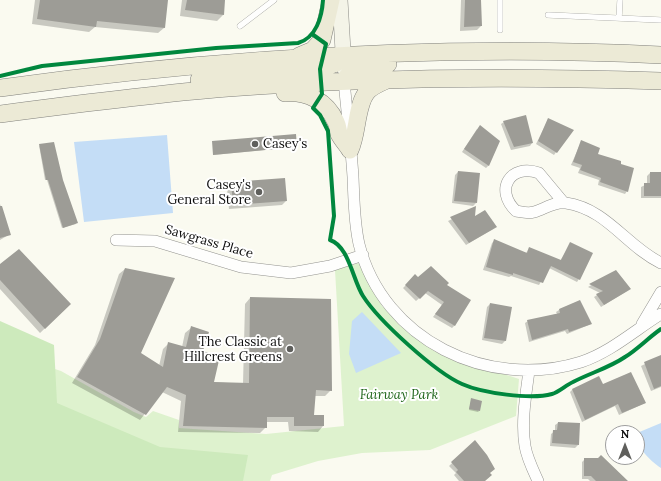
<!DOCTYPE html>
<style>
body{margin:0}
#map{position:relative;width:661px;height:481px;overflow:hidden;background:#fafaf0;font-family:Lora,serif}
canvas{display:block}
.north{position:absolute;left:605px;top:425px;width:40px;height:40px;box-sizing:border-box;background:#fff;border:1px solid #9e9e9e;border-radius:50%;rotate:0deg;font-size:11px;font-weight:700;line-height:16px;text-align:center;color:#0c0c0c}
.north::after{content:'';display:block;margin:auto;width:14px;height:18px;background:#5f5f5c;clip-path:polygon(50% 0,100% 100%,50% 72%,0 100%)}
</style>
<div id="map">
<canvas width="661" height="481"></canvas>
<div class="north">N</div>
</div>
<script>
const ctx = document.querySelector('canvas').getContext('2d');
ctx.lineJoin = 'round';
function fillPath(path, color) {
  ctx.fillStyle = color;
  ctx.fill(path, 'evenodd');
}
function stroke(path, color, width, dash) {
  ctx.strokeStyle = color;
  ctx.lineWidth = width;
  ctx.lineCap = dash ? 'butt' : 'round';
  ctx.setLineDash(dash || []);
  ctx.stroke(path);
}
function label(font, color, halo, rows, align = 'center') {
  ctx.font = font + ' Lora,serif';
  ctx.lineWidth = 4;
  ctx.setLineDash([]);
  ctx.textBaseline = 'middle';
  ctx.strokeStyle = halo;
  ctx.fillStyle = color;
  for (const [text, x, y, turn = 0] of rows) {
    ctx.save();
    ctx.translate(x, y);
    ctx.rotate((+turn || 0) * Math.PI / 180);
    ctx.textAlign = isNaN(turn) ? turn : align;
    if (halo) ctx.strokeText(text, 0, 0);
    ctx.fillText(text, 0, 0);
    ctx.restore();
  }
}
const green = new Path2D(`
 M359,263L382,306L434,351L519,379L516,416L430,450L362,453L318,461L272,475L270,481H0V351L61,371L134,412L146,417L153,411L179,420V428L266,434L344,426L335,270Z`);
const forest = new Path2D(`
 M0,321L54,345L57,403L160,447L248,455L243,481H0Z`);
const water = new Path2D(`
 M167,135L173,213L84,222L74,142Z
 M362,312L401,353L356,373L349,354L352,321Z
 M661,423V468C649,460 637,448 637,433Z`);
const shadow = new Path2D(`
 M35,0H167L164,28L158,33L95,27L89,32L32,24Z
 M182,0H224L223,15L217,21L180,16Z
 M461,0H480L481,26L477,30L460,31Z
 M548,120L572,130L554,155L536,144Z
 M504,122L532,143L530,146L511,150L501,124Z
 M477,129L489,165L486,168L462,152Z
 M213,142L296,147L213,155Z
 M581,142L627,191L625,194L598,185L599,180L578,173L580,168L571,165Z
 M39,145L62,180L76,224L62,228L47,180H45Z
 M458,172L476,203L473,206L452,203L455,175Z
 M650,173H661V198H641V187L647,184V176Z
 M232,183L286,201L282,205L229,209L227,188Z
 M0,204L10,234L0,240Z
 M475,208L474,218L493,229L466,245L448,221Z
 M494,241L526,253L529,248L560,261L571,243L579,279L577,282L549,268L539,285L511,276L509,277L483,270L492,243Z
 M0,265L70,304L40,333L0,289Z
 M125,269L140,353L159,366L163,349L169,343L182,347L185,333L191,328L213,382L243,384L245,304L250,298L331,390L325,396H314L313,416L323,426L318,432L289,431L288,422H266V427L260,433L178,432L181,401L162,392L140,420L72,383L95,345L119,274Z
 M616,271L627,291L601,307L594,297L600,293L588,287Z
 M415,276L418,279L445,285L455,325L452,328L433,317L442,305L425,293L416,301L403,288Z
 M490,304L510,308L505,341L502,344L482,340L487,307Z
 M559,310L591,324L567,334L565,331L529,342L525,323L528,321L557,314L556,312Z
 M661,356V387L651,391L641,366Z
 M603,385L645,403L619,415L615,406L582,422L570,392L572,390Z
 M471,401L479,411L478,412L469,410Z
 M558,423L578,445L575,448L550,446L551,434L555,431V425Z
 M475,441L489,473L484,481H459L454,475L456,473L449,466Z
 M585,459L620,481H590L588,479H582V462Z`);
const building = new Path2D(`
 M40,0H168L165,28L97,21L96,27L37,19Z
 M187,0H225L224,15L185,10Z
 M465,0H481L482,26L464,27Z
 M526,115L533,143L514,147L503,121Z
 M548,118L574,130L557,153L538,141Z
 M480,125L500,141L489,166L464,149Z
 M296,134L297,147L213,155L212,141Z
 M581,140L600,148L598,154L621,161V164L634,168L628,192L600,182L601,178L580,170L582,165L573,162Z
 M54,142L63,180L78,223L63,228L48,180H46L39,144Z
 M458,171L480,173L477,203L454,201Z
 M650,172H661V196H644V183H650Z
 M285,178L287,201L233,205L231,182Z
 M0,206H2L11,235L0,238Z
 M476,206L475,216L485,210L497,227L469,243L450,217Z
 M494,239L527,253L529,247L561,260L570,242L593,253L580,280L551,266L543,283L513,273V275L486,267Z
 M19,249L71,304L45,329L0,280V264Z
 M431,266L449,283L447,285L471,300L455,326L435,314L444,302L428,291L420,299L405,285L415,274L418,277Z
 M125,268L175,278L141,353L163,367L168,342L186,347L191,326L209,332L203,351L220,356L214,382L249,383L250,297L331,299L332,391L316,390L314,415H324V426H294V417H267V428L183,426L186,395L167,387L146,415L77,377L100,339Z
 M616,270L631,289L604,305L596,294L603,291L589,284Z
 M580,300L592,324L569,332L568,329L532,340L527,320L560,313L559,309Z
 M490,303L512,307L506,341L484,338Z
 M661,355V386L654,389L644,362Z
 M631,372L646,403L622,413L618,404L585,420L572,389L599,376L603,384Z
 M471,398L482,401L480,411L469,409Z
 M558,422L580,423L579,445L552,443L553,430H557Z
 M475,440L487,455L495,469L490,473L492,475L485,481H464L456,472L458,470L451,462Z
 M601,455L628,481H596L591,476H584V458H598Z`);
const lane = new Path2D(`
 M500,0V30
 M548,15L661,20
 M619,18L620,0
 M240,26L274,0`);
const street = new Path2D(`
 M344,81C347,113 351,145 353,177C354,199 354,222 359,244C383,340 488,391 581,362C611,352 635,330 661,314
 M564,203L539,173C510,163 494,190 516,211C522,212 528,214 534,212C544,209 556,201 566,203C607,209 626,246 661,263
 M116,240L155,241L241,267L291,273L330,266L363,255
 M642,324L661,292
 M529,371C526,394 521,422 525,446C527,458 533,470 538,481`);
const secondary = new Path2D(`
 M340,0L344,68`);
const primary = new Path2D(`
 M299,56L313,50L322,40L331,0
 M199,80C214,78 228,75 242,74C262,72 330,73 342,59
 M344,81C355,63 368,65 388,64
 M0,88C219,58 440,44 661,55
 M285,93C307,91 327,101 336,122C338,126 338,130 339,134C342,140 347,145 350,150
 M0,114C76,104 152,94 228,88C372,77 517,76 661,81
 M350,150C358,133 356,105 367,92C372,86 380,83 387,80`);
const cycleway = new Path2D(`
 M312,34L326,44L320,69L322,94L313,108L320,115L328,131L334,216L330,240C349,246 353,281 363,296C379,321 435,372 462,384C482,393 531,400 552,394C559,392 566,385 573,382C590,373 609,368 625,357C638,349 648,338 661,329
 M0,76L42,66L216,48L298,43C316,38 322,17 323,0`);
const markers = [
 [255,144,4,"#5f5f5c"],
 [259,192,4,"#5f5f5c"],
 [290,349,4,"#5f5f5c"]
];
const poiNames = [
 ["Casey's",263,144,"left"],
 ["Casey's",251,185],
 ["General Store",251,200],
 ["The Classic at",282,342],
 ["Hillcrest Greens",282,357]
];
const streetNames = [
 ["Sawgrass Place",209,242,16]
];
const parkNames = [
 ["Fairway Park",399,395]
];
fillPath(green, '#def2ce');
fillPath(forest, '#cdeabc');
fillPath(water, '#c4ddf6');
fillPath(shadow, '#0003');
fillPath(building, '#9d9c96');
stroke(lane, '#93938f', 6);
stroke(street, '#93938f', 12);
stroke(secondary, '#8a8a85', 16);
stroke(primary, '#80807c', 18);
stroke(lane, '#fefefd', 5.5);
stroke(street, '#fefefd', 11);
stroke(secondary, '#f4f4e8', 15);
stroke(primary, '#ecead6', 17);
stroke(cycleway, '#00873e', 4);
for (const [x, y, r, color] of markers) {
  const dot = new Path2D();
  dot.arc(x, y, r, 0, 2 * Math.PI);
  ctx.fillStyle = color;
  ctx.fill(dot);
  stroke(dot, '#fff', 1.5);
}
label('13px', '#0c0c0c', '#fff', poiNames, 'right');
label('13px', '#0c0c0c', '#fff', streetNames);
label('italic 13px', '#1f661a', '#fff', parkNames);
</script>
